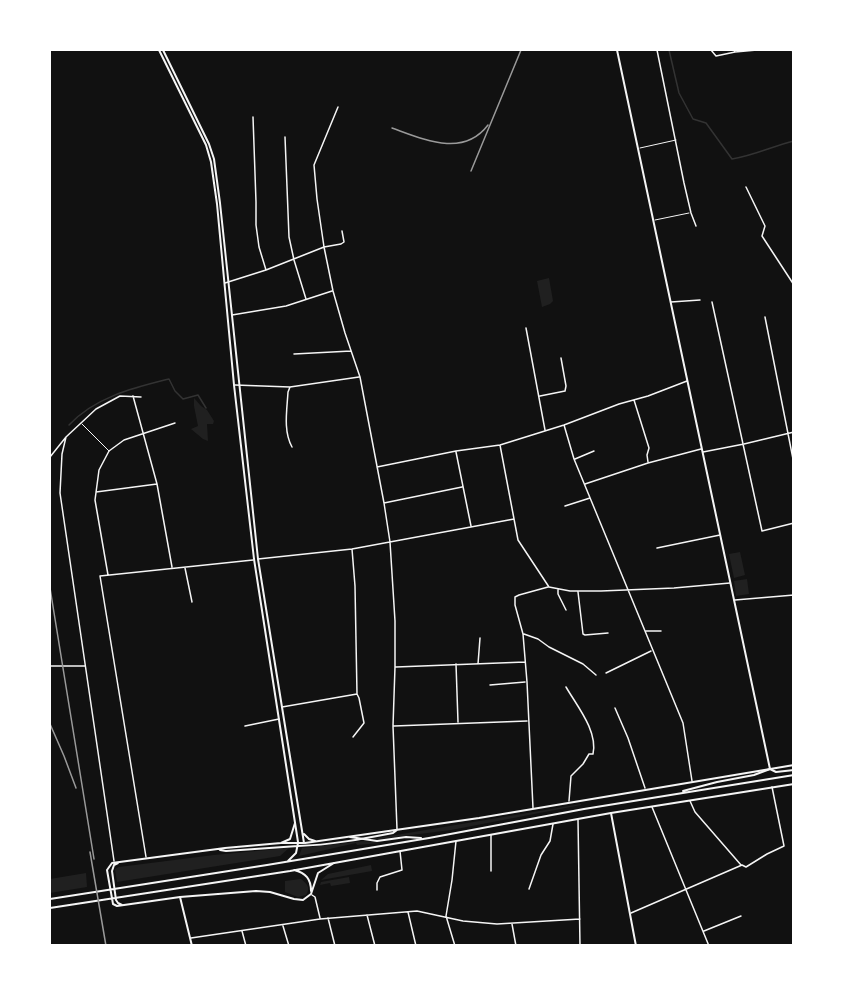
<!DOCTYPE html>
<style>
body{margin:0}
#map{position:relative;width:843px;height:995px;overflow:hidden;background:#111;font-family:Georgia,serif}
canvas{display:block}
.frame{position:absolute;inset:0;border:51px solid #fff;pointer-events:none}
</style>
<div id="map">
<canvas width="843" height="995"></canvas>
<div class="frame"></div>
</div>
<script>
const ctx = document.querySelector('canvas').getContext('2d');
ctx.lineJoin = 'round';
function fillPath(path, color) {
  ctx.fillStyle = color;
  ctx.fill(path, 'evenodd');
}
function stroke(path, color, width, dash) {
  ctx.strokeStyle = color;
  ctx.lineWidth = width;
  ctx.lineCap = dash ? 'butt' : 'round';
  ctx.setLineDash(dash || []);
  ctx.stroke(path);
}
const green = new Path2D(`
 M549,278L553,301L550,304L542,307L537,281Z
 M194,398L201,406L207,410L214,421L213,424H207L208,441L203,439L191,429L198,426L194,406Z
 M740,552L745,575L734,578L729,554Z
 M747,579L749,594L736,596L734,581Z
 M581,804V805L451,830L380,839H372Z
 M364,841L381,843L357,845L356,843L299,856L302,848Z
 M289,848L280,856L117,882L115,869L119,867L214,855Z
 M371,865L372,871L321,880L328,874Z
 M86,873L87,887L50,893V879Z
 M349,877L350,883L331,886L330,883L320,885L321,882Z
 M301,879C307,884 311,887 306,895L298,897L285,892V881Z`);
const stream = new Path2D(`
 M669,50L679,93L693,119L706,123L732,159C753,156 773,146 794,141
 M69,425C95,397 133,388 169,379L175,391L183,399L198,395L206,408`);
const service = new Path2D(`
 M640,148L676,140
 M655,220L689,213
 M82,424L109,451`);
const minor = new Path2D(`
 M657,50L684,183L691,213L696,226
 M711,50L716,56L735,52
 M734,50L735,52L757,50
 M338,107L314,165L317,199L324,247L333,291L345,333L360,377L384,503L390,542L395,621V667L393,726L397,829
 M253,117L256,202V225L259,247L266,270
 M285,137L289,237L294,260L306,299
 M746,187L765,226L762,236L794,285
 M225,283L266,270L324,247L341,244L344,242L342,231
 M671,302L700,300
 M712,302L762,531L794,523
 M232,315L286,306L332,291
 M765,317L794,464
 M526,328L545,430
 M294,354L351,351
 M235,385L290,387L359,377
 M290,387L288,392C287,410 283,431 292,447
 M133,396L157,484L172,567
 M540,396L565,391L566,386L561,358
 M634,400L649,448L647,455L648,462
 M564,425L574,459L683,723L692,781
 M66,437L62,454L60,493L114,861
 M500,445L518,540L549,587L570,591H601L674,588L730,583
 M456,452L471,526
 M703,452L744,444L794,432
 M50,457L66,437L96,409L120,396L141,397
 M575,459L594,451
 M377,467L456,451L500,445L564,425L619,404L648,396L687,381
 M585,484L648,463L701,449
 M96,492L157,484
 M384,503L462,487
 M565,506L590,498
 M657,548L720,535
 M352,549L355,586L357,694L359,698L364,723L353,737
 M258,559L352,549L514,519
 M185,568L192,602
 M108,575L95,500L99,470L109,451L124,440L175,423
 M558,590V594L566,610
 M578,592L583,634L585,635L608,633
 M735,600L794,595
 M646,631H661
 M524,634L538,639L549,647L583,664L596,675
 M456,664L458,722
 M478,664L480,638
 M50,666H85
 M396,667L525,662
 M606,673L651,651
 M490,685L525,682
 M566,687C577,706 598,731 593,754H589L583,764L571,776L569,801
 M282,707L357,694
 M615,708L628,738L645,788
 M245,726L279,719
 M394,726L527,721
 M690,801L695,812L741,865
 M652,807L709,946
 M533,808L527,682L523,634L515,605V597L519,595L548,587
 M578,820L580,946
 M491,835V871
 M146,857L100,576L253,560
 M529,889L541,855L550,841L553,824
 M377,890V883L380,877L402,870L400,851
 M312,895L315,897L320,918
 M408,912L416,946
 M631,913L742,865L746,867L767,854L784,846L772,787
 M367,915L375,946
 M328,918L335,946
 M512,924L516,946
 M283,926L289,946
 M242,931L246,946
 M704,931L741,916
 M191,938L320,919L417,911L463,921L497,924L580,919
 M455,946L446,916L452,880L456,841`);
const tertiary = new Path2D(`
 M617,50L770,769
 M792,50L794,52
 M611,813L636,946
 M305,843L479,818L794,765
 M298,846C330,845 362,839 393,833L397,830
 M180,897L192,946`);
const secondary = new Path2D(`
 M159,50L206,145L211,162L217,204L234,385L254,559L298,842
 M163,50L209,144L214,159L220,203L258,559L304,843
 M304,834L309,839L315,841
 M282,843H304`);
const primary = new Path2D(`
 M683,791L717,782L754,775L770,769L776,772L794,770
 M295,823L290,839L281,843L225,848L112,863L107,870L113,904L117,906L180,897L256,891L270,892L294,899L303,900L311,894L318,873L334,863
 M350,837L377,841L406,837L421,838
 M220,850L226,851L298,846
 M288,861L296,853L298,843
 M118,863L114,865L112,871L116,900L118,903L122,905
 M294,870C306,873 311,879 311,891
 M50,899L267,865L429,838L584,809L794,775
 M50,908L290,871L611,813L794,784`);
const rail = new Path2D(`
 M392,128C423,139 463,158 488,125
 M471,171L521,50
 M50,588L94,859
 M50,724L64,756L76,788
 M90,852L106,946`);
fillPath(green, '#202020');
stroke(stream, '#333', 1.5);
stroke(service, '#f5f5f5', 1);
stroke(minor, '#f5f5f5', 1.5);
stroke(tertiary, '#f5f5f5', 2);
stroke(secondary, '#f5f5f5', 2);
stroke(primary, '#f5f5f5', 2);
stroke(rail, '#9a9a9a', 1.5);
</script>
